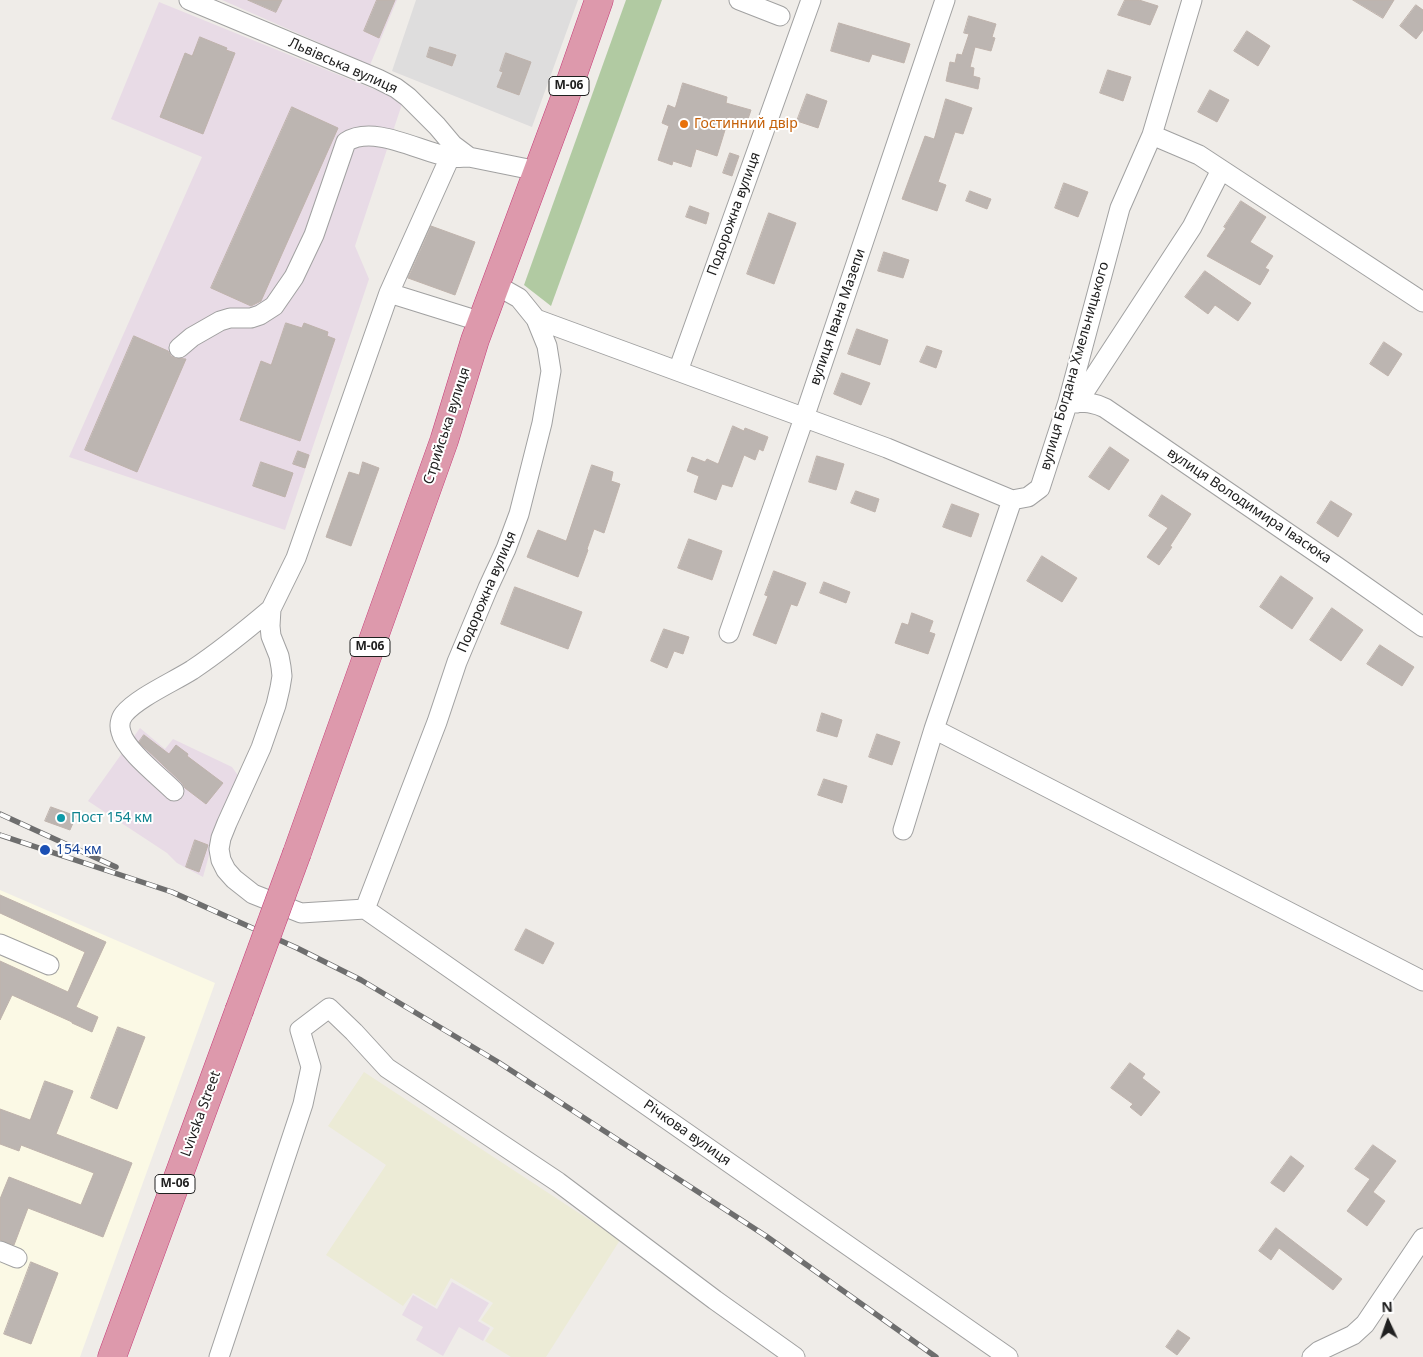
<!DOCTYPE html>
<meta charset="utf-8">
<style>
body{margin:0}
#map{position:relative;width:1423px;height:1357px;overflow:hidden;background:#efece8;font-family:"Noto Sans",sans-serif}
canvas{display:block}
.north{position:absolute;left:1363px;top:1297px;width:50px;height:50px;-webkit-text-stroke:4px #fff;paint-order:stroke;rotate:357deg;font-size:14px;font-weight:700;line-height:20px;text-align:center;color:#202020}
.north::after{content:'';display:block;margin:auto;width:18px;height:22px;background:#202020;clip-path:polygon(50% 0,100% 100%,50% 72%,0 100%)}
</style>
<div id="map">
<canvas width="1423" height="1357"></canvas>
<div class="north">N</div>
</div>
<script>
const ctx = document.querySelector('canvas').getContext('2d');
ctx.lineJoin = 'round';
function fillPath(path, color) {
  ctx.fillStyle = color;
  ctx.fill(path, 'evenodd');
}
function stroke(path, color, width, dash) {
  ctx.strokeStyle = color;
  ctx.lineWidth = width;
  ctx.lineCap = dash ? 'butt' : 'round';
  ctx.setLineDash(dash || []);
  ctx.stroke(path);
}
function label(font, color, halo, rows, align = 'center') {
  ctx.font = font + ' "Noto Sans",sans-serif';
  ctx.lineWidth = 4;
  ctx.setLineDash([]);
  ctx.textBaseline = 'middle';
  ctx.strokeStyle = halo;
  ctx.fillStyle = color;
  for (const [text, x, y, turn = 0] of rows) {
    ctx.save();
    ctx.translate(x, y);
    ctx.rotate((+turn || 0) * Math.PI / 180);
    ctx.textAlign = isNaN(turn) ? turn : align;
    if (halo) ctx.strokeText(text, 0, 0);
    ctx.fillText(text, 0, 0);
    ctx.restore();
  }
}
const residential = new Path2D(`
 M416,0H578L532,127L392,71Z`);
const industrial = new Path2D(`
 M222,0H397L370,65Z
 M159,2L403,101L355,246L369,279L285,530L69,457L202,157L111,119Z
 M140,728L165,749L173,739L232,767L242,781L218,823L203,877L177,863L167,853L88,801Z
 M452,1282L489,1303L478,1321L490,1328L483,1341L459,1327L443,1356L416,1340L423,1327L402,1315L413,1295L437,1309Z`);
const education = new Path2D(`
 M0,890L215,983L80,1357H0Z`);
const farmland = new Path2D(`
 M364,1072L620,1240L546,1357H511L485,1341L494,1328L481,1320L493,1303L451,1278L435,1306L413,1293L403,1306L326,1255L386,1165L328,1126Z`);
const forest = new Path2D(`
 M626,0H662L551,306L524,285Z`);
const building = new Path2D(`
 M248,0H282L276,12Z
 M377,0H395L379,38L364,31Z
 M1125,0H1139L1158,6L1150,25L1118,15Z
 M1353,0H1394L1383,18Z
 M1416,5L1423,10V30L1416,39L1400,26Z
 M969,16L996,24L992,37L995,38L991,51L975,47L970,67L974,68L973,76L980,78L978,89L946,81L950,62L955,63L957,54L962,55L969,34L964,33Z
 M839,23L910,44L904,63L872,54L869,62L831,51Z
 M1247,31L1270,46L1258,66L1234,51Z
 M200,37L227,48L226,50L235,53L203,134L160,117L185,53L192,56Z
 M430,47L456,55L452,66L427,57Z
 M506,53L531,62L519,95L497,87L503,72L500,71Z
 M1108,70L1131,77L1123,101L1100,93Z
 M683,83L727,97L726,103L751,110L747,122L729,117L717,156L696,149L691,167L673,161L672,165L658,160L669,126L662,123L668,105L675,108Z
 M1210,90L1229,100L1217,122L1198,112Z
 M807,94L827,101L818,128L797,121Z
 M946,99L972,108L963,134L955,132L938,182L946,185L937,211L902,199L925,136L934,139Z
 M292,107L338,128L261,301L251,306L211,288Z
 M730,153L739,156L732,176L723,173Z
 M1064,183L1088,192L1078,217L1055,208Z
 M970,191L991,199L987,209L966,201Z
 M1241,201L1266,217L1250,242L1273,256L1265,268L1269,270L1260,285L1207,256L1226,228L1224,227Z
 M690,206L709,213L706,224L686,217Z
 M769,213L796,223L774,284L747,274Z
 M431,226L475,242L455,295L408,278Z
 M884,252L909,260L903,278L878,271Z
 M1205,271L1251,303L1238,321L1215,305L1208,314L1185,297Z
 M286,323L302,328L304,323L328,332L327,336L335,339L300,441L240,420L261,361L271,365Z
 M857,329L888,340L880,365L848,354Z
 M134,336L168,351L171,356L175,358L186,359L137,472L85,450Z
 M1384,342L1402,354L1388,376L1370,364Z
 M927,346L942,351L936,368L920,362Z
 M842,373L870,383L861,405L834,394Z
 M733,426L744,431L745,428L768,437L763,451L759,449L755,460L744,455L732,487L722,484L716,500L694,492L699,476L687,471L692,457L705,462L707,459L718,464Z
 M1110,447L1129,460L1109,490L1089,477Z
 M298,451L309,455L305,468L293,464Z
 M817,456L844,464L836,490L809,482Z
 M261,462L293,473L285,497L253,486Z
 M363,462L379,468L351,546L326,537L349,472L359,475Z
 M592,465L613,472L611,481L620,484L604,533L594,529L587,549L588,550L578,577L527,557L538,530L566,541Z
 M856,491L879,499L875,512L851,503Z
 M1162,495L1191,514L1170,546L1172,547L1159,565L1147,557L1168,528L1149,516Z
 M1331,501L1352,514L1338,537L1317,523Z
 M952,504L979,514L971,537L943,527Z
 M689,539L722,551L712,580L678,568Z
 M1042,556L1077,578L1062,602L1027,581Z
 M774,571L806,583L797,606L791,604L776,644L753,635L768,596L765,595Z
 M1281,576L1313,598L1292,629L1260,607Z
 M824,582L850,592L846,603L820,593Z
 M515,587L582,612L568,649L501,624Z
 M1332,608L1363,630L1341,661L1310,640Z
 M912,613L933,621L929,632L935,634L928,654L895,643L902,623L908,625Z
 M664,629L689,637L683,654L674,651L667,668L651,661Z
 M1380,645L1414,667L1402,686L1367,664Z
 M822,713L842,720L837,737L817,731Z
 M877,734L900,742L892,765L869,757Z
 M144,735L169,754L176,745L188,754L187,756L223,783L206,804L185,788L182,783L144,747L139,742Z
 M824,779L847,786L842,803L818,795Z
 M51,807L76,816L70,830L45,821Z
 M195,840L208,845L199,872L186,867Z
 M0,895L106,942L76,1007L98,1017L92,1032L72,1023V1022L12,995L0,1020V961L68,992L85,952L0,913Z
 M526,929L554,943L543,964L515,950Z
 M118,1027L145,1037L117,1109L91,1098Z
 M1130,1063L1145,1074L1142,1078L1160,1092L1141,1116L1130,1107L1133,1104L1111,1088Z
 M45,1081L73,1091L56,1134L132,1163L103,1237L28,1208L14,1245L0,1240V1199L9,1177L81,1205L94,1173L21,1145L19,1151L0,1144V1109L30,1120Z
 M1373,1145L1396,1161L1373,1192L1385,1201L1367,1226L1347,1211L1370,1179L1355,1169Z
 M1291,1156L1304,1166L1284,1192L1271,1183Z
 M1276,1228L1342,1279L1333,1290L1279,1248L1271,1260L1259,1251Z
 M31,1262L58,1273L31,1344L4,1334Z
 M1178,1330L1190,1338L1177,1355L1166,1347Z`);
const minor = new Path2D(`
 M189,0L378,79L396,88L408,97L437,126L453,145L469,157L538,171
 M739,0L780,16
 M1152,135L1199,155L1423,302
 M389,293L482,322
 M536,319L887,448L1012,500
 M179,348L192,337L220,321L230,318H251L260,315L274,306L294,277L314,235L346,142C374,124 420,152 450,157C456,158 463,157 469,157
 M678,371L811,0
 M1068,402C1082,403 1092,401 1105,408L1336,566L1423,627
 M1077,403L1192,227L1221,170
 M729,633L804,418L945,0
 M934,729L1423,981
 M174,791C160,777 125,750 121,732C119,726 120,719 124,714C137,698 173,682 192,670C219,652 245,631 271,609
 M903,830L934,729L1012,500L1028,497L1040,488L1068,402L1120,208L1152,135L1192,0
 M365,909L301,913L253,894L234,879L226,870L221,860L219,849L221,838L227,823L261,748L276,705L280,688L282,676L281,667L279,656L271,636L270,626L271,609L296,558L389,293L450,157
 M365,909L1008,1357
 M365,909L437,722L457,662L488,588L506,549L519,514L542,423L551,371L547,346L536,319L519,298L496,285
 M0,944L49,965
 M0,1251L17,1258
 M219,1357L303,1104L311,1067L300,1030L329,1008L354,1032L387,1068L558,1182L715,1300L795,1357
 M1312,1357L1319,1351L1353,1335L1365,1324L1423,1238`);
const highway = new Path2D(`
 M297,853L444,441L475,340L563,103L599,0
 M112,1357L239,1011`);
const rail = new Path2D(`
 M0,814L116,867
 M0,835L172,892L297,948L361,980L498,1062L766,1236L936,1357`);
const highwayBridge = new Path2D(`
 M239,1011L297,853`);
const markers = [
 [684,124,5,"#e8710a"],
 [61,818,5,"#0f9aa8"],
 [45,850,6,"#1a4fb4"]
];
const shields = [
 [569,86,40],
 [370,647,40],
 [175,1184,40]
];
const shieldNames = [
 ["М-06",569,86],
 ["М-06",370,647],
 ["М-06",175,1184]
];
const streetNames = [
 ["Львівська вулиця",343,66,24],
 ["Подорожна вулиця",734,214,-70],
 ["вулиця Івана Мазепи",838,317,-71],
 ["вулиця Богдана Хмельницького",1075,366,-74],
 ["Стрийська вулиця",447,426,-72],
 ["вулиця Володимира Івасюка",1249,506,34],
 ["Подорожна вулиця",487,592,-67],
 ["Lvivska Street",201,1114,-70],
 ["Річкова вулиця",687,1133,35]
];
const foodNames = [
 ["Гостинний двір",694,124]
];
const cultureNames = [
 ["Пост 154 км",71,818]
];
const transitNames = [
 ["154 км",56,850]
];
fillPath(residential, '#dedddd');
fillPath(industrial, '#e8dbe6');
fillPath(education, '#fbf9e5');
fillPath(farmland, '#ecebd6');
fillPath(forest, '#b1caa2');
fillPath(building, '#bcb5b1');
stroke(building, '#bfb3ac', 1);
stroke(minor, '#a1a1a1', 21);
stroke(highway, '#c63c78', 29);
stroke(minor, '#fff', 19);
stroke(highway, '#dd99ac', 28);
stroke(rail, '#6e6e6e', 5.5);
stroke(rail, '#fff', 4, [11]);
stroke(highwayBridge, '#c63c78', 29, []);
stroke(highwayBridge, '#dd99ac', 28);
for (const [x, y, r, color] of markers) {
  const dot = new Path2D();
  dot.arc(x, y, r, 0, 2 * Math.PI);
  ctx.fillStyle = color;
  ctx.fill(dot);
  stroke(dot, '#fff', 2);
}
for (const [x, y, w] of shields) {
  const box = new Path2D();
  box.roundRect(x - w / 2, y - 9.5, w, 19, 4);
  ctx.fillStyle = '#fff';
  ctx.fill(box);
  stroke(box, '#202020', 1);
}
label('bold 12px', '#202020', null, shieldNames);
label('14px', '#202020', '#fff', streetNames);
label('14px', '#c56008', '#fff', foodNames, 'left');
label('14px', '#0d838f', '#fff', cultureNames, 'left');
label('14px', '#164399', '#fff', transitNames, 'left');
</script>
